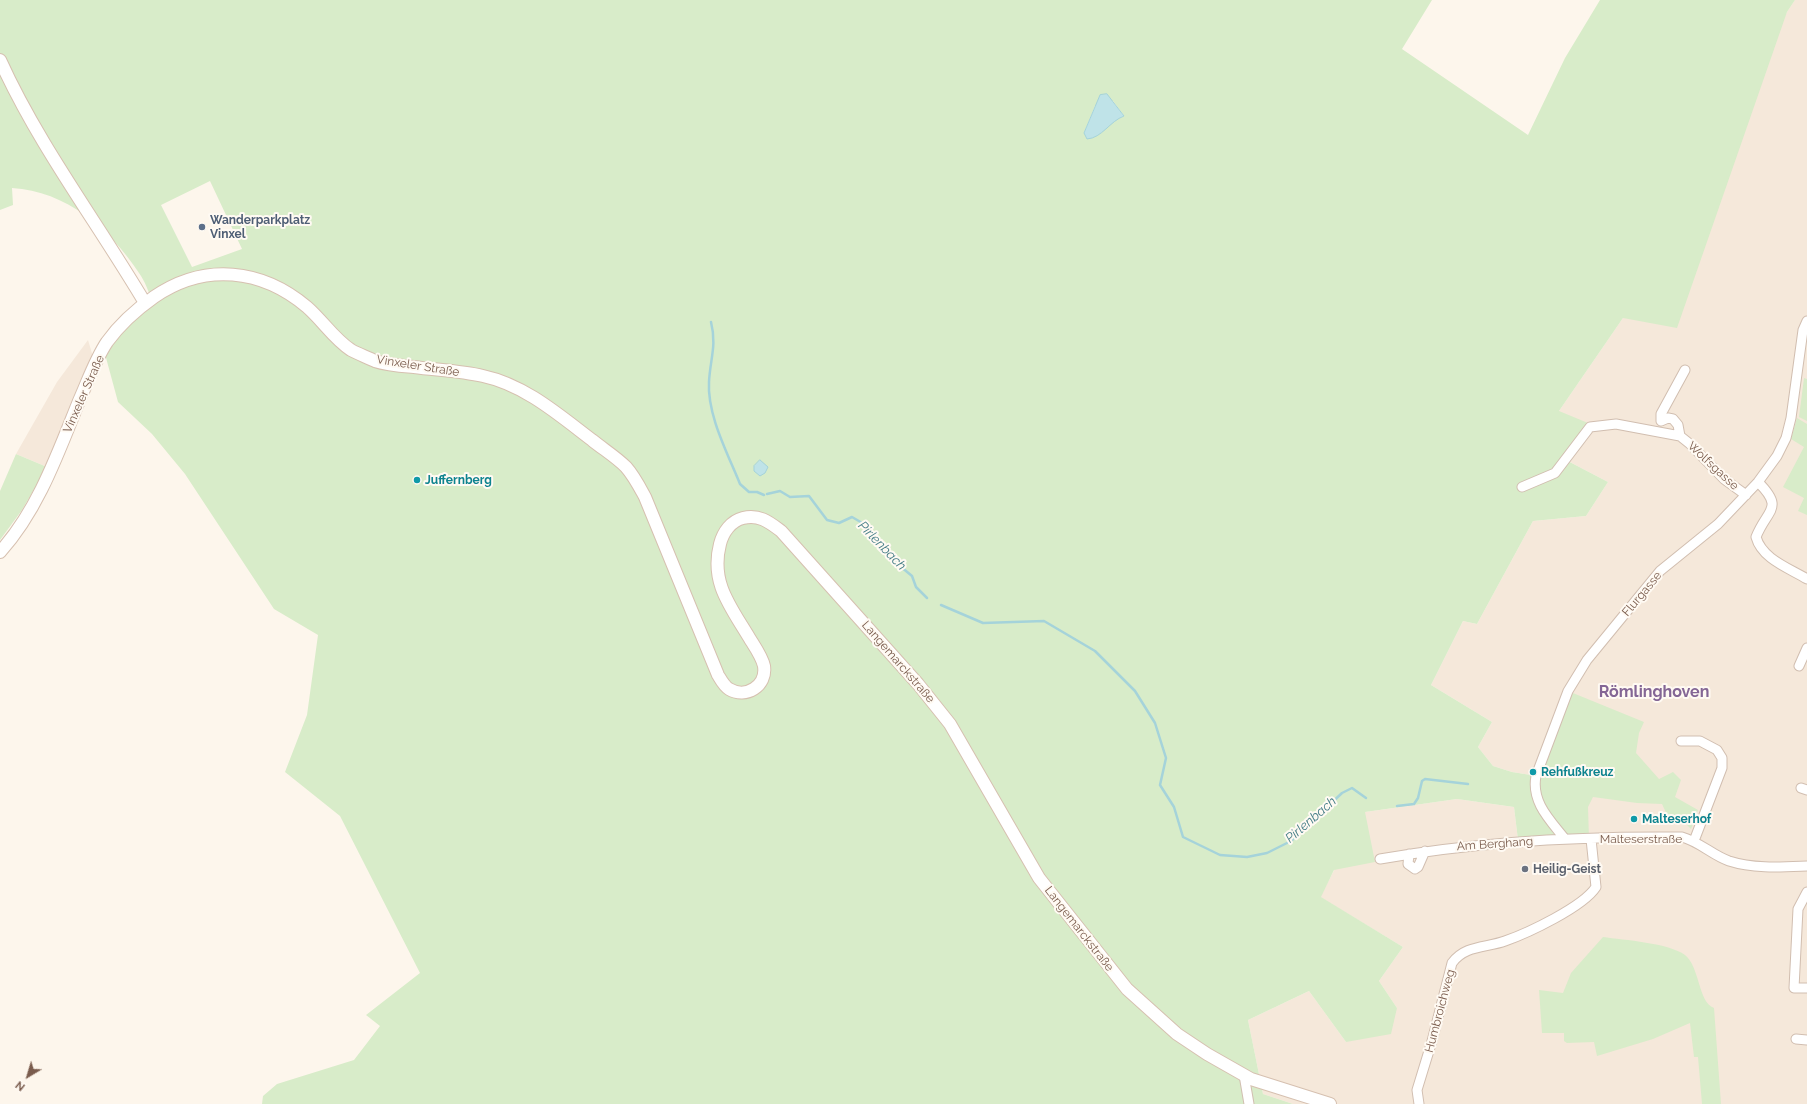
<!DOCTYPE html>
<meta charset="utf-8">
<style>
body{margin:0}
#map{position:relative;width:1807px;height:1104px;overflow:hidden;background:#fdf6ec;font-family:Raleway,sans-serif}
canvas{display:block}
.north{position:absolute;left:8px;top:1056px;width:40px;height:40px;-webkit-text-stroke:3px #fffaf3;paint-order:stroke;rotate:218deg;font-size:11px;font-weight:700;line-height:16px;text-align:center;color:#7a5c4d}
.north::after{content:'';display:block;margin:auto;width:14px;height:18px;background:#7a5c4d;clip-path:polygon(50% 0,100% 100%,50% 72%,0 100%)}
</style>
<div id="map">
<canvas width="1807" height="1104"></canvas>
<div class="north">N</div>
</div>
<script>
const ctx = document.querySelector('canvas').getContext('2d');
ctx.lineJoin = 'round';
function fillPath(path, color) {
  ctx.fillStyle = color;
  ctx.fill(path, 'evenodd');
}
function stroke(path, color, width, dash) {
  ctx.strokeStyle = color;
  ctx.lineWidth = width;
  ctx.lineCap = dash ? 'butt' : 'round';
  ctx.setLineDash(dash || []);
  ctx.stroke(path);
}
function label(font, color, halo, rows, align = 'center') {
  ctx.font = font + ' Raleway,sans-serif';
  ctx.lineWidth = 4;
  ctx.setLineDash([]);
  ctx.textBaseline = 'middle';
  ctx.strokeStyle = halo;
  ctx.fillStyle = color;
  for (const [text, x, y, turn = 0] of rows) {
    ctx.save();
    ctx.translate(x, y);
    ctx.rotate((+turn || 0) * Math.PI / 180);
    ctx.textAlign = isNaN(turn) ? turn : align;
    if (halo) ctx.strokeText(text, 0, 0);
    ctx.fillText(text, 0, 0);
    ctx.restore();
  }
}
const residential = new Path2D(`
 M1795,0H1807V1104H1293L1263,1094L1248,1020L1309,991L1346,1042L1397,1008L1379,981L1403,947L1320,897L1365,812L1457,799L1514,807L1518,840L1537,776L1512,772L1493,766L1478,747L1492,722L1431,685L1463,621L1477,624L1533,521L1586,516L1608,482L1562,458L1559,411L1623,318L1787,12Z
 M88,340L94,360L47,467L16,454L57,382Z`);
const green = new Path2D(`
 M0,0H1432L1402,49L1528,135L1565,58L1600,0H1795L1787,12L1677,328L1623,318L1559,411L1588,423L1562,458L1608,482L1586,516L1533,521L1477,624L1463,621L1431,685L1492,722L1478,747L1493,766L1512,772L1537,776L1568,691L1644,722L1639,733L1636,753L1659,779L1673,772L1681,780L1675,797L1698,810L1691,829L1683,821H1670L1662,804L1637,803L1593,797L1588,807L1589,839L1518,840L1514,807L1457,799L1365,812L1375,862L1334,870L1321,897L1403,947L1379,981L1397,1008L1391,1034L1346,1042L1309,991L1248,1020L1263,1094L1293,1104H262L263,1096L277,1084L354,1060L380,1026L366,1015L420,973L340,816L285,772L307,715L318,635L274,609L185,474L152,434L118,402L105,354L122,330L153,303C149,293 145,281 139,273C110,229 66,191 12,188L13,205L0,210ZM1113,101L1124,116L1084,133L1095,106ZM210,181L242,249L192,267L161,205Z
 M1804,378L1807,379V421L1799,417Z
 M1797,418L1807,424V515L1798,511L1804,498L1783,487L1804,447L1791,439Z
 M16,454L47,467L22,510L0,540V491Z
 M1603,937C1624,940 1669,943 1685,955C1700,967 1698,1002 1714,1008L1721,1104H1702L1698,1057H1694L1690,1023L1653,1039L1597,1056L1594,1042L1567,1043L1564,1041V1033H1542L1539,990L1563,993L1571,973Z`);
const water = new Path2D(`
 M1107,94L1124,116C1110,121 1102,138 1087,139L1084,133L1100,95Z
 M760,460L768,467L765,473L760,476L754,471V466Z`);
const stream = new Path2D(`
 M711,322C717,345 710,360 709,382C707,415 728,454 740,484L749,492H757L764,495
 M767,494L780,491L790,497L809,496L827,520L839,523L852,517L864,524L894,561L912,576L916,587L927,598
 M941,605L983,623L1044,621L1095,651L1135,691L1155,723L1166,758L1160,785L1174,807L1183,837L1220,855L1247,857L1267,853L1291,841L1342,793L1352,788L1366,798
 M1397,806L1414,804L1418,798L1422,781L1425,779L1468,784`);
const street = new Path2D(`
 M1680,436L1678,425L1673,419L1668,418L1661,421V414L1685,370
 M1758,482C1785,509 1767,509 1756,537C1762,559 1789,568 1807,579
 M1522,487L1555,473L1590,427L1616,424L1680,436L1690,444L1724,479L1746,495
 M1799,666L1807,648
 M1681,741H1700L1717,750L1722,758V768L1694,841
 M1801,788L1807,790
 M1565,839C1550,820 1531,802 1536,776L1568,691L1587,660L1660,571L1718,524L1758,482L1777,456L1786,438L1791,418L1803,330L1807,321
 M1409,854L1408,864L1415,869L1418,867L1425,851
 M1380,859C1480,841 1581,836 1682,837C1700,842 1712,855 1729,861C1754,869 1782,867 1807,866
 M1807,892L1798,909L1794,988H1807
 M1796,1039L1807,1040
 M1244,1075L1249,1104
 M1419,1104L1417,1090L1432,1041L1452,963C1465,945 1486,948 1505,941C1528,933 1583,907 1596,887L1591,839`);
const secondary = new Path2D(`
 M0,60C39,146 97,222 145,303
 M0,552C38,510 58,453 79,401C88,381 95,360 107,342C120,324 137,309 154,297C205,262 262,269 307,307C323,321 334,339 351,350C358,354 367,357 375,361C387,365 402,366 414,367C437,370 461,371 483,376C525,385 559,415 592,440C603,449 616,457 626,467C634,476 639,486 645,497L718,675C721,680 724,686 729,689C746,699 767,686 764,666C762,657 755,647 750,639C731,607 710,583 720,544C723,532 731,521 743,518C759,514 769,522 781,531L918,684L950,724L1039,878L1127,989L1177,1034L1207,1054L1251,1079L1330,1104`);
const markers = [
 [202,227,4,"#5c6f8a"],
 [417,480,4,"#0f9aa8"],
 [1533,772,4,"#0f9aa8"],
 [1634,819,4,"#0f9aa8"],
 [1525,869,4,"#6b7280"]
];
const serviceNames = [
 ["Wanderparkplatz",210,220],
 ["Vinxel",210,234]
];
const streetNames = [
 ["Vinxeler Straße",418,366,9],
 ["Vinxeler Straße",84,394,-66],
 ["Wolfsgasse",1713,466,43],
 ["Flurgasse",1642,594,-50],
 ["Langemarckstraße",898,662,49],
 ["Malteserstraße",1641,839],
 ["Am Berghang",1495,844,-4],
 ["Langemarckstraße",1079,929,52],
 ["Humbroichweg",1440,1011,-75]
];
const cultureNames = [
 ["Juffernberg",425,480],
 ["Rehfußkreuz",1541,772],
 ["Malteserhof",1642,819]
];
const worshipNames = [
 ["Heilig-Geist",1533,869]
];
const waterNames = [
 ["Pirlenbach",882,546,46],
 ["Pirlenbach",1311,820,-41]
];
const districtNames = [
 ["Römlinghoven",1654,692]
];
fillPath(residential, '#f5e8da');
fillPath(green, '#d8ecc9');
fillPath(water, '#bfe3e8');
stroke(water, '#a5d3da', 1);
stroke(stream, '#a5d3da', 2.5);
stroke(street, '#d1beb0', 11);
stroke(secondary, '#d6c0b0', 14);
stroke(street, '#fff', 9);
stroke(secondary, '#fff', 12);
for (const [x, y, r, color] of markers) {
  const dot = new Path2D();
  dot.arc(x, y, r, 0, 2 * Math.PI);
  ctx.fillStyle = color;
  ctx.fill(dot);
  stroke(dot, '#fffaf3', 1.5);
}
label('bold 12px', '#4e5e75', '#fffaf3', serviceNames, 'left');
label('12px', '#7a5c4d', '#fffaf3', streetNames);
label('bold 12px', '#0d838f', '#fffaf3', cultureNames, 'left');
label('bold 12px', '#5b616d', '#fffaf3', worshipNames, 'left');
label('italic 13px', '#437c86', '#fffaf3', waterNames);
label('bold 16px', '#846695', '#fffaf3', districtNames);
</script>
